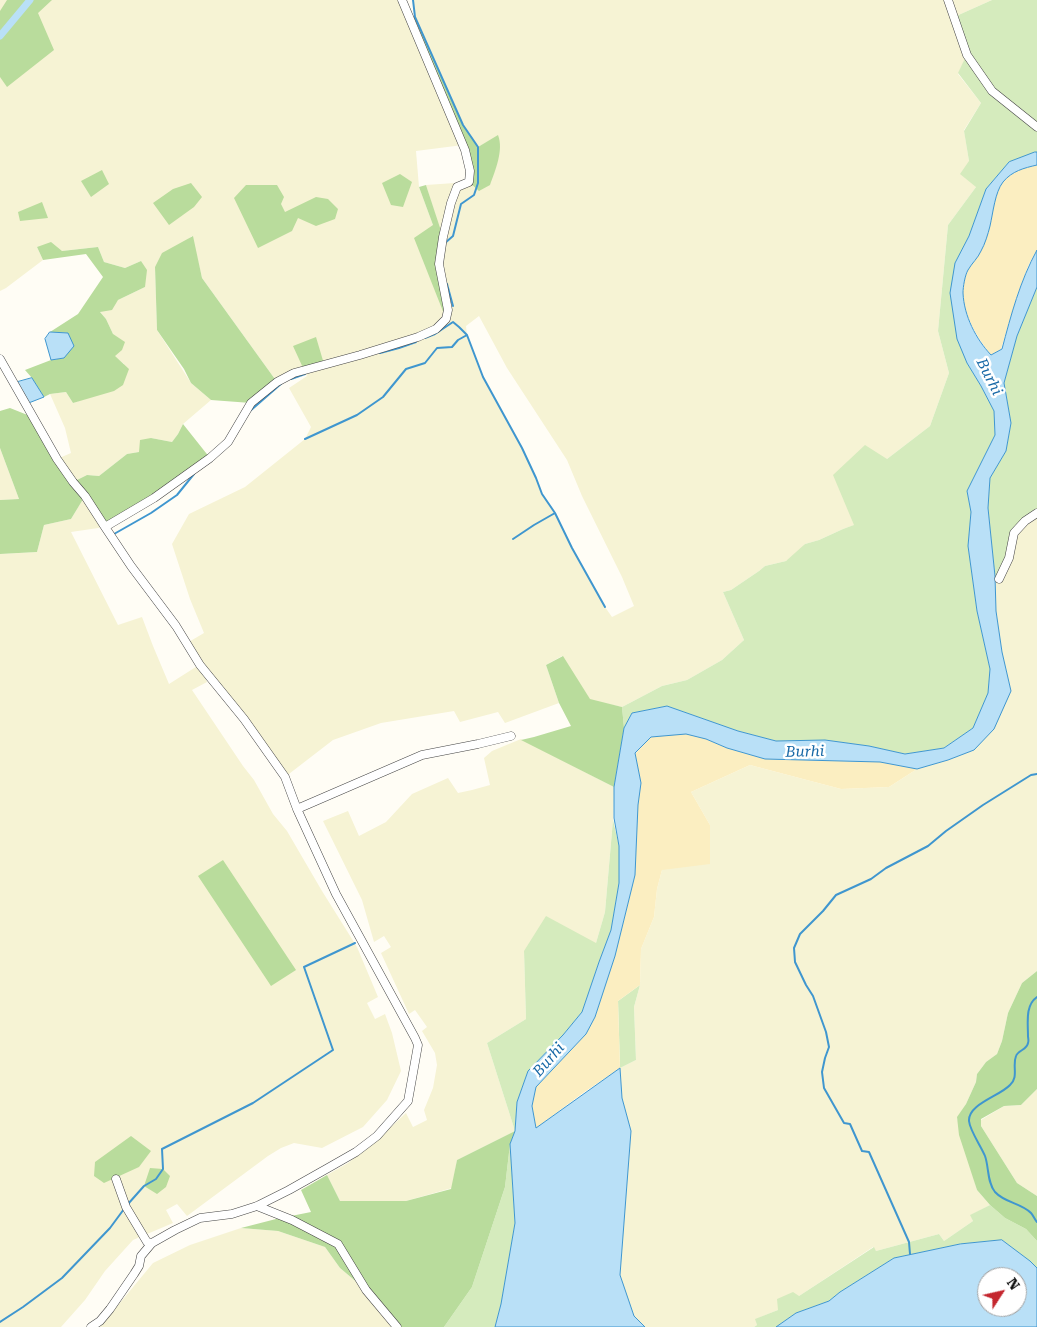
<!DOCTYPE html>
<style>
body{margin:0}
#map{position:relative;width:1037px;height:1327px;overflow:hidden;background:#fffdf5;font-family:"Roboto Serif",serif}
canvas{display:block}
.north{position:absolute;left:977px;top:1267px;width:50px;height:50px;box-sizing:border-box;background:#fff;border:1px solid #a0a0a0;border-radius:50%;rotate:55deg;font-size:14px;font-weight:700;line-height:20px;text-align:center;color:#111}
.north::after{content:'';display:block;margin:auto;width:18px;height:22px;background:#c4262e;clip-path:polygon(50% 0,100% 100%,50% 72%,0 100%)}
</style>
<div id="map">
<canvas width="1037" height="1327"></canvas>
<div class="north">N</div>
</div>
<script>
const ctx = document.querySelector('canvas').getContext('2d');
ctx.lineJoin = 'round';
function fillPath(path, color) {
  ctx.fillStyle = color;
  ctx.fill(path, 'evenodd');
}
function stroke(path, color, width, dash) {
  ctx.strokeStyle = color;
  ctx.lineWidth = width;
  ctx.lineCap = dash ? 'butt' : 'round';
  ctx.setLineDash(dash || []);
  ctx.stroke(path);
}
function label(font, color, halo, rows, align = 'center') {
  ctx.font = font + ' "Roboto Serif",serif';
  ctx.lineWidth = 5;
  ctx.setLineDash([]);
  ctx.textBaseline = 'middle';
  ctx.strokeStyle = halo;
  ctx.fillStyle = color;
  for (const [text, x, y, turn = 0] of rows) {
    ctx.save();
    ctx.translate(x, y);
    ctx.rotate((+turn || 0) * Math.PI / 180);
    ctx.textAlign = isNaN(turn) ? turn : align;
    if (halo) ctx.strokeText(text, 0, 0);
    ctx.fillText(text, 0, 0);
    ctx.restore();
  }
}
const farmland = new Path2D(`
 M0,0H402L463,145L416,151L419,187L433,225L439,264L442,237L426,185L469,182L498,136L478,147L463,125L415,17L413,0H992L954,17L967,55L958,74L981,103L964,130L969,161L976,187L948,225L938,331L949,373L930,426L887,459L855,525L843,529L819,540L805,544L797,555L786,561L765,566L759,571L731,590L723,592L744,640L722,660L687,680L662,686L622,707L590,700L562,656L546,665L559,703L505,723L498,712L460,722L454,711L381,723L333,740L285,777L201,667L207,682L192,690L243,766L254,780L273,814L287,831L322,891L357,947L378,997L367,1003L375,1019L385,1014L392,1033L401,1071L387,1100L363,1127L322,1148L294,1143L281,1148L268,1156L187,1216L177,1204L166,1210L173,1223L133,1240L105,1271L85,1300L61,1327H0V554L37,552L44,525L71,519L85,496L105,527L71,532L118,625L142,617L153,646L169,684L199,665L187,643L204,633L190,599L172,544L189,514L245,487L305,439L311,427L289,388L307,376L304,370L277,382L202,278L192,236L155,267L157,330L191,383L211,400L183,424L178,434L172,442L151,438L139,452L127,454L99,476L87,475L73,482L57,459L71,453L65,428L50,394L66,392L73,403L90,397L124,364L114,356L113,334L106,319L100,312L118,300L145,287L141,261L125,268L104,262L98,247L62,251L37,247L43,260L6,288L0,291ZM479,316L507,368L567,460L582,496L622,577L634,606L612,617L605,607L572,548L551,507L542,494L536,478L522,448L483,377L467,335L466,326Z
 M0,448L19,499L0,500Z
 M1037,513V971L1022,983L1008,1013L1002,1041L997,1054L986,1062L977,1074L976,1082L966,1104L957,1118L977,1190L990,1205L971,1215L973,1221L944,1241L939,1234L876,1251L873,1247L778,1310L756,1319L757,1325L754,1327H645L634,1317L620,1275L631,1131L622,1098L620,1068L636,1060L634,1007L640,985L641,949L654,917L657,889L662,870L710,825L691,792L750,765L841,789L889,787L917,769L948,760L974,750L1011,691L1002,652L996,611L995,576L999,579L1014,533Z
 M521,739L614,787L613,820L605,912L596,943L524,951L526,1019L487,1043L515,1131L457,1160L452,1188L406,1201H340L327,1175L348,1163L379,1138L406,1113L413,1127L427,1120L424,1110L433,1088L437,1065L435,1053L422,1031L427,1027L415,1010L409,1014L381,953L391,947L384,936L374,942L362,900L323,821L348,811L359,836L386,822L412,794L448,778L458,793L472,790L490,785L484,758L492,751Z
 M1037,1089V1196L1017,1183L981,1126V1120L1004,1106L1021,1105Z
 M241,1228L278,1231L325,1247L340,1268L366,1290L397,1327H100L153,1263L190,1245Z`);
const green = new Path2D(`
 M992,0H1037V152L1009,162L986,189L969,236L955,263L967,363L981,386L994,411L995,435L967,491L971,512L968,546L977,611L990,669L988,693L973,728L944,748L905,754L869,746L825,740L776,741L738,731L667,706L632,713L624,728L622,707L662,686L687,680L722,660L744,640L723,592L731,590L759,571L765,566L786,561L805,544L819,540L843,529L854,525L833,475L865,445L887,459L930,426L949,373L938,331L948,225L976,187L960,174L969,161L964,131L981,103L958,73L967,54L954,17Z
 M1037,287V513L1014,533L999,579L995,576L988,508L990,478L1006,451L1011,423L1004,383L1017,336Z
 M613,820L619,846V883L611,930L599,962L582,1012L563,1035L528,1071L517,1102L515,1131L487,1043L526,1019L524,951L546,916L596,943L605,912Z
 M640,985L634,1007L636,1060L620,1068L618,1001Z
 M510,1144L515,1223L501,1304L495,1327H444L472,1287L505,1187Z
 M990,1205L1005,1218L1026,1229L1037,1241V1268L1030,1261L1002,1240L960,1244L894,1258L840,1292L829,1301L796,1313L776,1327H754L757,1325L755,1319L778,1310L777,1299L793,1292L799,1296L874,1247L876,1251L939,1234L944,1241L973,1221L970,1215Z`);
const forest = new Path2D(`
 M7,0H52L38,13L54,50L7,87L0,77V11Z
 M415,17L463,125L478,147L498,135C504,150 495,171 490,185L479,191L469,182L470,171L410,20Z
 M102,170L109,184L91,197L81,181Z
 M400,174L412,182L403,207L391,205L382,183Z
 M191,183L202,197L194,207L169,225L153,203L173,189Z
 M246,185H277L284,197L281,204L285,212L316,197L328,199L338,209L335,219L316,226L298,218L292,231L258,248L234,198Z
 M426,185L443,237L439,264L446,319L414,238L433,225L419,187Z
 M42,202L48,218L20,221L18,212Z
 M193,236L202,278L277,382L251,403L211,400L191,383L184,369L157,330L155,267L162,253Z
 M51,242L62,251L98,247L104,262L125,268L141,261L147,270L145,287L118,300L112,310L100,312L106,319L113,334L125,342L122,350L115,356L129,369L123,385L114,391L73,403L66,392L50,394L44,397L32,378L25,370L51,360L64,358L68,333L50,332L78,314L103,277L86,254L43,260L37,247Z
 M316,337L324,364L304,370L293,346Z
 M10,408L35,418L73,482L87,475L99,476L127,454L139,452L140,440L151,438L172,442L178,434L183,424L210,458L105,527L85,496L71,519L44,525L37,552L0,554V500L19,499L0,448V411Z
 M563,656L590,699L622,707L624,728L614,787L521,740L534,737L571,726L559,703L546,665Z
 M223,860L296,970L271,986L198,876Z
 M1037,971V1089L1021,1105L1004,1106L981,1119V1126L1017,1183L1037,1196V1241L1026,1229L1005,1218L990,1205L977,1190L959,1135L957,1117L966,1104L976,1082L977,1074L986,1062L997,1054L1002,1041L1008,1013L1022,983Z
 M515,1131L510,1144L505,1187L472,1287L444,1327H397L366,1290L340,1268L325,1247L278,1231L241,1228L276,1219L311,1212L301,1190L327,1175L340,1201H406L451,1189L457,1160Z
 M131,1136L151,1151L139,1167L104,1183L94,1176L95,1162Z
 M150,1168L163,1169L170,1176L166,1187L157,1194L144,1186Z`);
const sand = new Path2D(`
 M1037,165V250L1029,264L1018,293L1001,349L991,355C977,337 964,316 963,293C963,287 965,275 968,270C972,263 978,258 981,251C985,243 988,234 990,226C993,213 995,192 1003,182C1012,171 1024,168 1037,165Z
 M686,733L706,739L727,748L765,759L880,762L917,769L889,787L841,789L750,765L691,792L710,825V864L662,870L657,889L654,917L641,949L640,985L618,1001L620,1068L583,1093L536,1128L532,1106L536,1087L586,1034L595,1017L615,956L635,875L638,805L641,783L635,754L651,737Z`);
const water = new Path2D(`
 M1035,152H1037V165C1024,168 1012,171 1003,182C995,192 993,213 990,226C988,234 985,244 981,251C978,258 972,263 968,270C965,275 963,287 963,293C964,316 976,339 991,355L1002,349C1011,315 1020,281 1037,250V287L1017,336L1004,383L1011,423L1006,451L990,478L988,508L995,576L996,611L1002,652L1011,691L994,729L974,750L948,760L917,769L880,762L765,759L727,748L706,739L686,734L651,737L635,753L641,783L638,805L635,875L615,956L595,1017L586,1034L536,1087L532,1106L536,1128L620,1068L622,1098L631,1131L620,1275L634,1316L645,1327H495L501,1304L515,1223L510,1144L515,1131L517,1102L528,1071L563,1035L582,1012L599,962L611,930L619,883V846L614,818V787L624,728L632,713L667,706L738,731L776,741L825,740L869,746L905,754L944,748L973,728L988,693L990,669L977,611L968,546L971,512L967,491L995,435L994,411L981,386L967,363L957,339L950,293L955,263L969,236L986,189L1009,162Z
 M50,332L68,333L74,346L64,358L51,360L45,339Z
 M32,378L44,397L26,404L14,383Z
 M1002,1240L1030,1261L1037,1268V1327H776L796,1313L829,1301L840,1292L894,1258L960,1244ZM987,1277H1017V1307H987Z`);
const stream = new Path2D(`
 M413,0L415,17L463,125L478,147V183L474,195L461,204L453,236L445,243
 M447,284L453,306
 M425,338L435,334L453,322L459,327L467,335L483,377L522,448L536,478L542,494L555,513L572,548L605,607
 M380,353L399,348L416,342
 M291,379L305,374
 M250,411L282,383
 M305,439L357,415L383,397L406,369L425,363L437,348L452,347L458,340L467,335
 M114,534L151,513L177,495L194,474
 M513,539L534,525L555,513
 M1037,997C1025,1005 1028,1023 1028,1036C1028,1038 1029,1041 1028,1043C1027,1050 1018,1050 1016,1056C1012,1066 1019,1077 1010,1085C1000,1096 968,1104 969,1121C970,1131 981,1146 985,1156C989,1167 987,1182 995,1192C1005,1203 1021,1203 1031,1213C1033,1215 1035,1220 1037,1222
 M128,1204L144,1186L156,1179L163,1169L162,1149L253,1103L333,1050L304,967L355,943
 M910,1254L909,1242L869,1152L862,1151L850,1124L844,1123L824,1088L822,1072L825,1058L829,1047L826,1032L813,996L806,985L795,962L794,948L800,934L823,911L836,895L871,879L886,868L928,846L946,831L983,805L1031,775L1037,774
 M0,1322L23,1307L62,1278L110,1228L124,1209`);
const canal = new Path2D(`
 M0,36L30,0`);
const street = new Path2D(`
 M948,0L967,55L992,91L1037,127
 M0,359L57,459L73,482L85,496L105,527L131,566L176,626L200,665L244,719L285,777L297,809L336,894L415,1038L418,1045L408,1101L377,1136L356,1152L328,1168L289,1190L257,1206L232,1214L200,1218L175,1230L152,1243L141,1256L139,1266L134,1274L110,1309L100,1321L91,1327
 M105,527L154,498L210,458L228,442L251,403L277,382L294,373L360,355L418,337L436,329L446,319L448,310L439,264L443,237L451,203L457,187L469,182L470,171L465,150L402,0
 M999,579L1009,558L1014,533L1025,521L1037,513
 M297,809L422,755L478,744L511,736
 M116,1179L126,1207L147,1242L152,1243
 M257,1206L292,1220L338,1244L366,1290L397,1327`);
const waterNames = [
 ["Burhi",989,377,63],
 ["Burhi",805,752,-1],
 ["Burhi",549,1060,-49]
];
fillPath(farmland, '#f6f3d4');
fillPath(green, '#d5ebbd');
fillPath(forest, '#b9dc9c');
fillPath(sand, '#fbeec1');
fillPath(water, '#b9e0f7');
stroke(water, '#3f96cf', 1);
stroke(stream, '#3f96cf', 2);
stroke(canal, '#b9e0f7', 7);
stroke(street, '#444', 9);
stroke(street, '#fff', 8);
label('italic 15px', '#1768a6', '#fff', waterNames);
</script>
